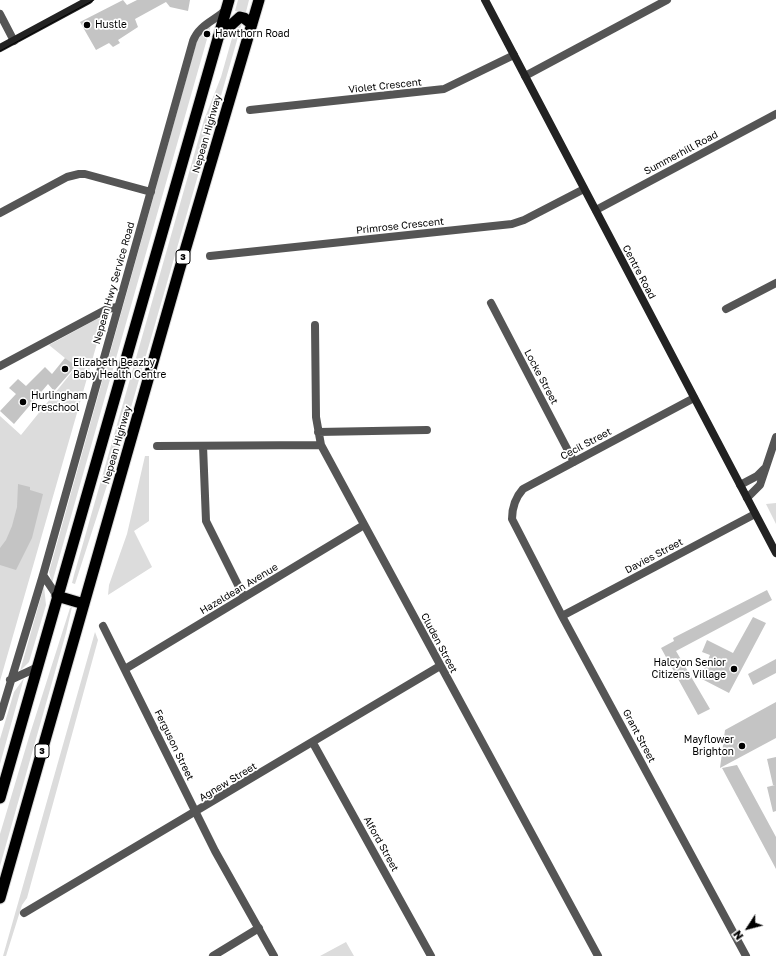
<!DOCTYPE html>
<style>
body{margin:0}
#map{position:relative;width:776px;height:956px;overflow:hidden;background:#fff;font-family:"Golos Text",sans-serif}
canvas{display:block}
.north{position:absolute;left:728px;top:908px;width:40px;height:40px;-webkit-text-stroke:3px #fff;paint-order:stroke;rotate:234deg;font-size:11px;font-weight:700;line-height:16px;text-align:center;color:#000}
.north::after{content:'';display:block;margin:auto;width:14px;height:18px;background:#000;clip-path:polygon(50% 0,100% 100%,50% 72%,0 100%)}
</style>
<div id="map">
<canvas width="776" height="956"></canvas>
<div class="north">N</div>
</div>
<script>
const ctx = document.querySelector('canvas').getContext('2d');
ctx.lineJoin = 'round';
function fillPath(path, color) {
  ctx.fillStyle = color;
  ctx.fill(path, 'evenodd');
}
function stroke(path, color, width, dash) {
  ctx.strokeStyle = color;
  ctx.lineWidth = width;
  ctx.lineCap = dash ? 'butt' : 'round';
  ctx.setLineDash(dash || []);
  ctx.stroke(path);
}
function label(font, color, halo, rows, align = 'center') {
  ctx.font = font + ' "Golos Text",sans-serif';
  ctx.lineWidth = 3.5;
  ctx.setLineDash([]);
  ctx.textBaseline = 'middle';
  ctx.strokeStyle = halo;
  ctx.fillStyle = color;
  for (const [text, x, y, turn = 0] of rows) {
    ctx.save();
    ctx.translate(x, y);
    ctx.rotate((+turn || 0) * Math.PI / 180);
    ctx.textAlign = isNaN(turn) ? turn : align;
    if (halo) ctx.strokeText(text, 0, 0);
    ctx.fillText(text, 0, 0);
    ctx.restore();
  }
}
const green = new Path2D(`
 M238,0H249L246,12L235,11Z
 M242,23L121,442L75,584L72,583L74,575L204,120L221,77L234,31Z
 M211,25L52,583L49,572L196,44L202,32Z
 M102,318L104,319L0,681V416L21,435L76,367L49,345L97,319Z
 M145,456H149V521L134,531L152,567L108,595L109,585L127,534Z
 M776,503V524L766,504Z
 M44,586L46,605L29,662L20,671Z
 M72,607L66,633L0,866V834L29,737L70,608Z
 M95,632L98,640L27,898L22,905L6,956H3Z
 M24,678L0,764V739L14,692Z
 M346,942L354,956H320Z`);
const building = new Path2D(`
 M123,0L127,5L137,0H190L188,11L170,7L166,2L135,19L138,27L118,40L120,43L113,47L109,43L96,50L80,22Z
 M65,358L76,366L54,391L48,384L14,424L0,411L16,394L9,388L18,379L26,386L45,367L52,374Z
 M18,484L30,487V490L43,494L32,538L16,570L0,565V548L6,540L12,526L17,507Z
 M767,590L772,600L676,651L710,709L698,715L661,648L674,641L673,638Z
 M753,617L766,623L729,693L700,678L710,655L702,652L707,640L733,653Z
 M776,659V673L753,685L748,674Z
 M776,702V738L720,768L725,730Z
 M776,757V811L773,812L767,787L775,785H773L767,759Z
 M737,765L776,837V869L722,768Z`);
const minor = new Path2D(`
 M0,14L14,41
 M525,76L667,0
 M250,110L444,89L514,55
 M596,210L776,114
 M0,213L67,177L79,174H85L151,192
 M210,256L512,224L524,220L584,189
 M491,303L574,462
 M726,309L776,283
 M315,325L316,417L321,445L598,956
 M0,366L107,309L117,307
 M694,398L523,489C515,498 512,507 512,519L562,616L746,956
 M318,432L427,430
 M157,446L321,445
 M203,446L206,521L244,597
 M740,485L757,476L764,469
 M747,498L760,485L776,437
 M43,575L57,596
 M562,616L755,514
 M103,626L215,851L274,956
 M125,669L364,525
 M10,680L36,668
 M0,717L43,575L193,41C199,25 214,21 226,10
 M313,743L431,956
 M24,913L440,666
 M213,956L259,928`);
const secondary = new Path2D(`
 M485,0L776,553
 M0,48L89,0`);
const trunk = new Path2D(`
 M218,37L240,17L244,18L252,24
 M57,596L84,604
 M0,798L229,0
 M0,898L179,271L259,0`);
const tram = new Path2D(`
 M0,51L94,0`);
const markers = [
 [87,25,4,"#000"],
 [207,34,4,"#000"],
 [65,369,4,"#000"],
 [23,402,4,"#000"],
 [734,669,4,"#000"],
 [742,746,4,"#000"]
];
const shields = [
 [183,257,14],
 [42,751,14]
];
const shieldNames = [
 ["3",183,257],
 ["3",42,751]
];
const poiNames = [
 ["Hustle",95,25],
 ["Hawthorn Road",215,34],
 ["Elizabeth Beazby",73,363],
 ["Baby Health Centre",73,375],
 ["Hurlingham",31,396],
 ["Preschool",31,408],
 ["Halcyon Senior",726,663,"right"],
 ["Citizens Village",726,675,"right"],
 ["Mayflower",734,740,"right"],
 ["Brighton",734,752,"right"]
];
const streetNames = [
 ["Violet Crescent",385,86,-6],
 ["Nepean Highway",207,134,-74],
 ["Summerhill Road",681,153,-28],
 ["Primrose Crescent",400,226,-6],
 ["Centre Road",639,272,62],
 ["Nepean Hwy Service Road",114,283,-74],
 ["Locke Street",541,377,62],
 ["Cecil Street",586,444,-28],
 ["Nepean Highway",117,445,-74],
 ["Davies Street",654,556,-28],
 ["Hazeldean Avenue",239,589,-31],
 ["Cluden Street",439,643,62],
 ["Grant Street",639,736,62],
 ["Ferguson Street",174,745,64],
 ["Agnew Street",228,782,-31],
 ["Alford Street",381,844,61]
];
fillPath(green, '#dcdcdc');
fillPath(building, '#c4c4c4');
stroke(trunk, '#dbdbdb', 13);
stroke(minor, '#555', 8);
stroke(secondary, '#222', 8);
stroke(trunk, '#000', 11);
stroke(tram, '#000', 1);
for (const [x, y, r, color] of markers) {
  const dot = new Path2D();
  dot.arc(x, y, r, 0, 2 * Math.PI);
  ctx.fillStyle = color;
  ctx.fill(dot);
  stroke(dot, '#fff', 1.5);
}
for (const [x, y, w] of shields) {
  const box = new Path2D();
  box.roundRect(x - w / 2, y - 7, w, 14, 3);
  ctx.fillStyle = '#fff';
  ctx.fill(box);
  stroke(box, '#000', 1);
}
label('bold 9px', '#000', null, shieldNames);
label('10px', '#000', '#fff', poiNames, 'left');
label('10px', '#000', '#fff', streetNames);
</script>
